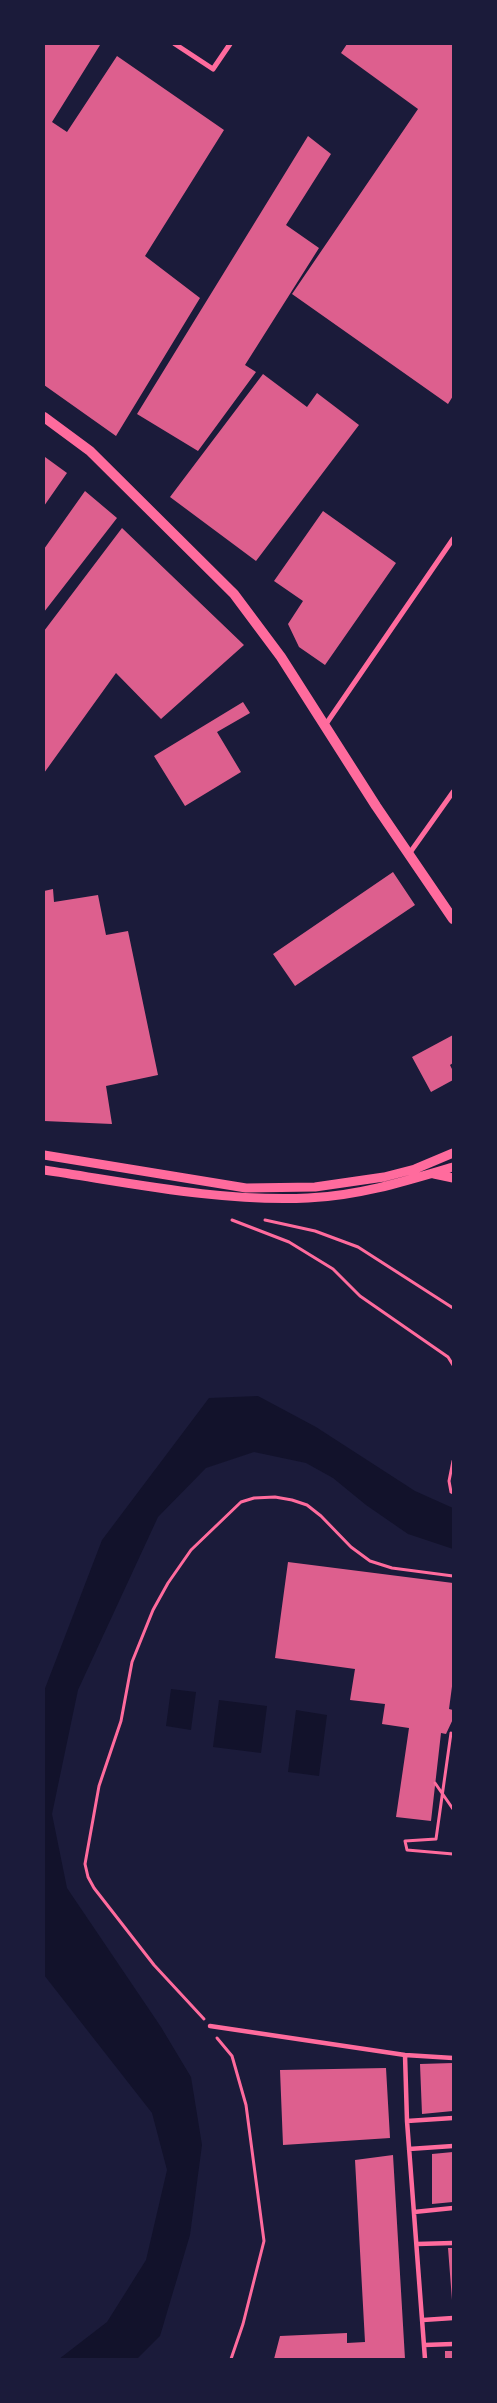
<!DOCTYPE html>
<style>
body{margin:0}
#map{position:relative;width:497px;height:2403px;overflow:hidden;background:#1b1b3a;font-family:"Nunito Sans",sans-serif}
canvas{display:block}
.frame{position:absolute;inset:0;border:45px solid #1b1b3a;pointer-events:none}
</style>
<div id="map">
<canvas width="497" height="2403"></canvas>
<div class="frame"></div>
</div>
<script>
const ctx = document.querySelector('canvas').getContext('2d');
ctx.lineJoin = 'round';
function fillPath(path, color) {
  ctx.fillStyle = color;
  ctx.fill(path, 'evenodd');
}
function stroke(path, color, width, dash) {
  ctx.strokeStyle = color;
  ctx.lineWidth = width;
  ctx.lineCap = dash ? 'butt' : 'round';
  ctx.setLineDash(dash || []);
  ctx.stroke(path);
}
const water = new Path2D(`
 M258,1396L316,1427L415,1491L453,1508V1549L408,1534L366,1505L333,1478L306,1463L254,1452L206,1468L158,1517L78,1690L52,1814L67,1888L161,2027L191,2077L202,2145L190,2235L160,2336L137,2359H59L107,2322L146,2260L167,2170L152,2113L44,1975V1691L102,1540L209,1398Z
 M171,1689L196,1692L191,1730L166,1726Z
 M219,1700L267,1706L261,1753L213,1747Z
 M296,1710L327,1715L319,1776L288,1772Z`);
const building = new Path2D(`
 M44,44L100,45L52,122L67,132L117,56L224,130L145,256L200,298L116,436L44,385Z
 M347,44H453V396L448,404L292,294L418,109L341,53Z
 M308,136L331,154L286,225L319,248L245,365L256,372L198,451L137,414Z
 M263,374L307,407L317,393L359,425L256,561L170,497Z
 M45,457L67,473L44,506V458Z
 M85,491L117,518L44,612V549Z
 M323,511L396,563L325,665L299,647L288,624L303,601L274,581Z
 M122,528L244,645L161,719L116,673L44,773V631Z
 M243,702L250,713L217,732L241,772L185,806L154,756Z
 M393,872L415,905L295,986L273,954Z
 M53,889L54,902L98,895L106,935L128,931L158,1075L106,1086L112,1124L44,1121V891Z
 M453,1035V1063L450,1065L453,1071V1080L431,1092L412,1057Z
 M288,1562L453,1583V1679L449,1709L453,1710V1719L446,1734L441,1733L431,1821L396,1817L409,1728L382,1724L385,1704L350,1700L355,1669L275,1658Z
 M453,2063V2111L422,2114L420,2064Z
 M386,2068L390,2138L283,2145L280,2070Z
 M453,2152V2202L432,2204V2154Z
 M393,2155L405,2359H274L280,2336L347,2333V2343L365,2342L355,2160Z
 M448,2248H453V2300H452Z
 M445,2351H453V2359H445Z`);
const path = new Path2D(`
 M232,1220L289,1242L333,1269L360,1296L448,1357L453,1365
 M265,1220L315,1231L358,1247L453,1308
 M453,1461L449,1481L451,1492L453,1493
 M453,1734L451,1733L436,1839L405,1841L407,1850L453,1854
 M435,1783L453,1809
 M204,2019L154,1965L94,1888L88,1877L85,1864L99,1786L121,1721L132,1662L153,1610L168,1583L191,1550L241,1502L254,1498L275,1497L292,1500L307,1505L321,1516L351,1547L370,1561L392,1568L453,1576
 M217,2038L232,2056L246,2105L264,2241L243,2324L231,2359`);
const pedestrian = new Path2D(`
 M210,2026L405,2055L453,2058
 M405,2055L407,2121L425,2359
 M407,2121L453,2118
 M409,2149L453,2146
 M414,2212L453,2208
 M417,2244L453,2243
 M423,2320L453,2318
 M424,2345L453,2344`);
const minor = new Path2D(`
 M175,44L213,69L230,44
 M326,724L453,539
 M409,854L453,792`);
const tertiary = new Path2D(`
 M44,1155L246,1188L315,1187L384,1177L415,1169L453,1153
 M44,1170C131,1183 220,1202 308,1198C358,1196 406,1181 453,1167
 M434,1174L453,1178`);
const secondary = new Path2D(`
 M44,417L90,451L234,594L281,657L376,806L453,919`);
fillPath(water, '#12122b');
fillPath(building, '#dd5f8e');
stroke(path, '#ff6b9d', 3);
stroke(pedestrian, '#ff6b9d', 4.5);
stroke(minor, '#ff6b9d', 5);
stroke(tertiary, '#ff6b9d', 9);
stroke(secondary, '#ff6b9d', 10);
</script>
